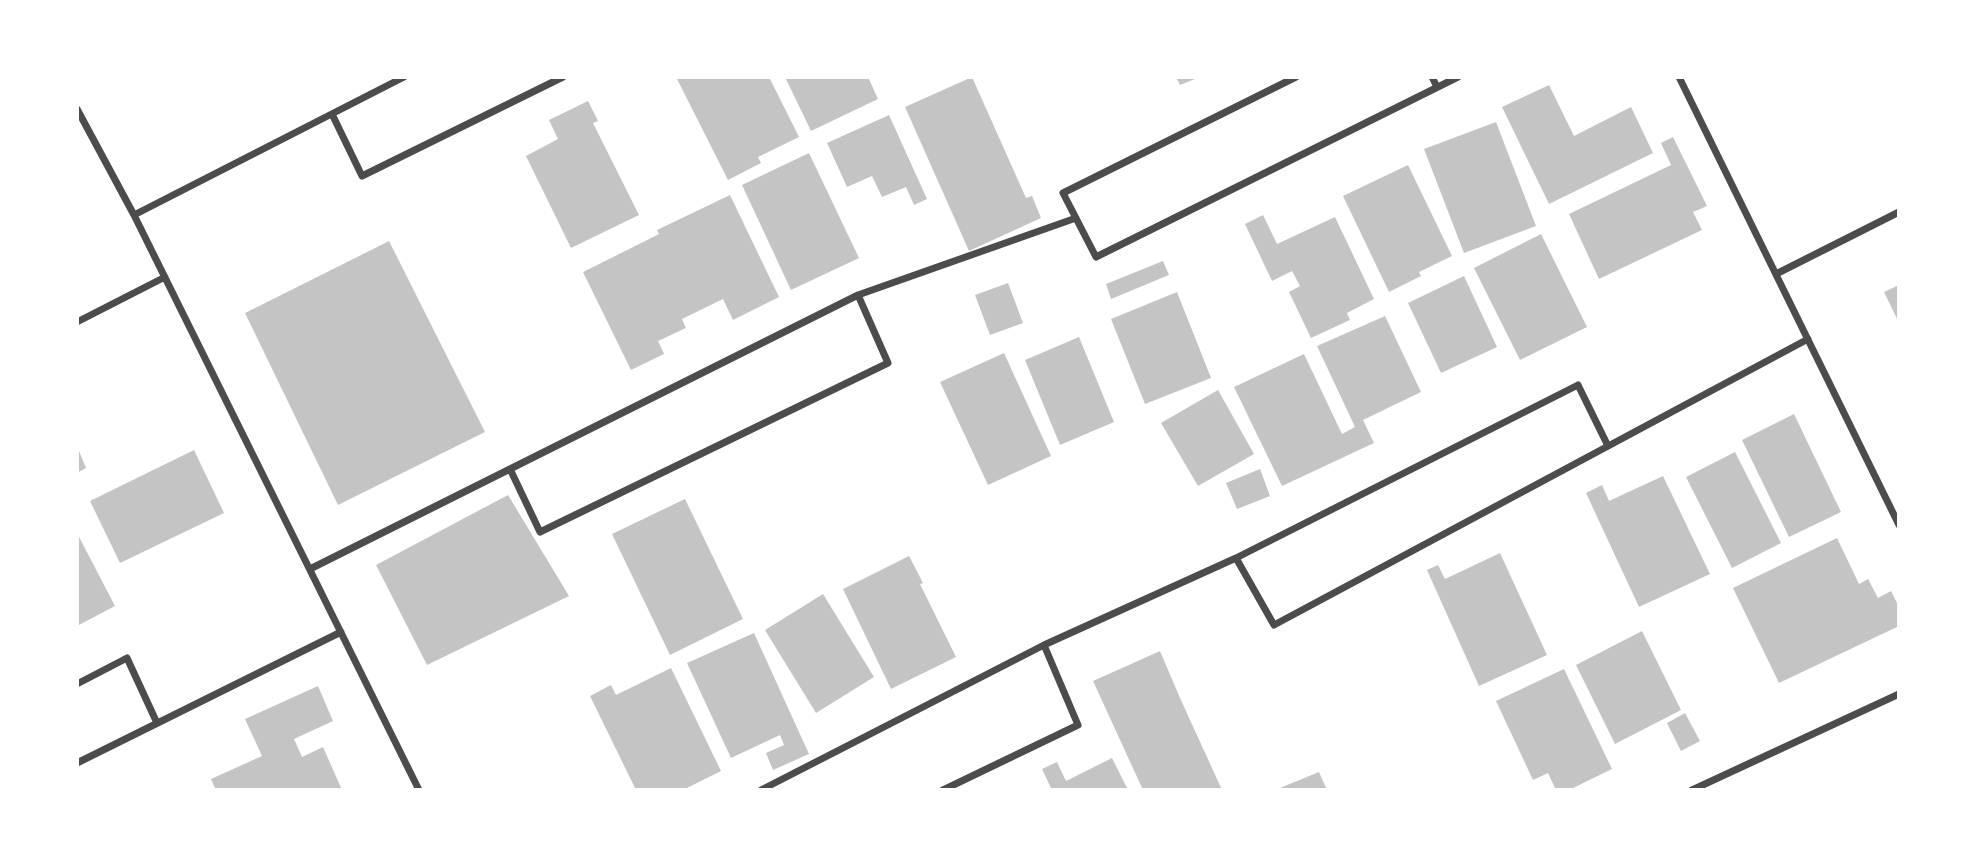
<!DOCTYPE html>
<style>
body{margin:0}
#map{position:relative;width:1976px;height:867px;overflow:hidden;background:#fff;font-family:Cabin,sans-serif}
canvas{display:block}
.frame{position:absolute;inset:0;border:79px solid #fff;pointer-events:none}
</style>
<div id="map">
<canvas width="1976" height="867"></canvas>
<div class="frame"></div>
</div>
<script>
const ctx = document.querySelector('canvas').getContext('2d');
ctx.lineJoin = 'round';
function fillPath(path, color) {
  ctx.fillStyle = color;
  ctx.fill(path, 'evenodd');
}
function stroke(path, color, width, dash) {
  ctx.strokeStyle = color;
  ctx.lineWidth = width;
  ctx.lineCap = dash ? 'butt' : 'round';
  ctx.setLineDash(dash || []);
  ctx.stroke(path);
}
const building = new Path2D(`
 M676,77H769L799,137L758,157L761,163L728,180Z
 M785,77H868L878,99L811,131Z
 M972,77L1026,198L1032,196L1041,218L969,251L905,107Z
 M1176,77H1200L1180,85Z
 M1549,85L1574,136L1631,107L1653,153L1549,204L1502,107Z
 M588,101L598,121L593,123L639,215L571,248L526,156L558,139L549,120Z
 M889,115L927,199L914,205L906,187L882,197L872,176L847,187L827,143Z
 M1496,122L1536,226L1464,253L1424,149Z
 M1673,137L1707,206L1693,212L1702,230L1599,279L1569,214L1671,165L1661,143Z
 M809,153L859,258L791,290L742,185Z
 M1408,165L1452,256L1419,272L1421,276L1389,292L1343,196Z
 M730,195L779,297L733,320L723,299L682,319L686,328L658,341L664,354L631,370L583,272L659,234L657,230Z
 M1263,215L1277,244L1335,217L1374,299L1347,313L1350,320L1311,338L1289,292L1300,286L1292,271L1272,281L1245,224Z
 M1541,234L1587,327L1520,360L1474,268Z
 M389,241L485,432L338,505L245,313Z
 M1163,261L1169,275L1111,299L1106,284Z
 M1464,276L1497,347L1441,373L1408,303Z
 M1008,283L1023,323L990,335L975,295Z
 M1899,285V323L1884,292Z
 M1177,292L1211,378L1145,404L1111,319Z
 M1385,316L1421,392L1363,420L1374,443L1282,486L1234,387L1304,354L1342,434L1355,427L1317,346Z
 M1079,337L1114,422L1060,445L1025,360Z
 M1004,353L1051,456L988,485L940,382Z
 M1218,390L1254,454L1198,486L1161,423Z
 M1794,414L1841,512L1789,537L1742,440Z
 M77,446L86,468L77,473Z
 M194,450L224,513L120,563L90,501Z
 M1735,452L1781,543L1732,568L1686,477Z
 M1260,469L1270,496L1237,509L1226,483Z
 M1663,476L1710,574L1639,607L1586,493L1602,485L1609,501Z
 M508,495L569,596L427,665L376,565Z
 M685,499L743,619L670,655L612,534Z
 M77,533L115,606L77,626Z
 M1837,538L1859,584L1868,579L1878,598L1891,591L1899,607V626L1779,683L1733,588Z
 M1500,553L1547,655L1479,686L1427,570L1438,565L1445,579Z
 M909,556L923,583L920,584L956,657L891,689L843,589Z
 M823,594L874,677L816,713L765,630Z
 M1642,631L1681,710L1615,744L1576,665Z
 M754,633L809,754L773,770L766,753L784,745L780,735L731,758L687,663Z
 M1160,651L1180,698L1222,790H1143L1093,681Z
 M671,668L721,771L683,790H636L590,696L611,685L616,695Z
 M1564,669L1612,769L1569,790H1556L1548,773L1533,780L1496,701Z
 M318,686L333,721L294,739L302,757L323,747L342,790H216L211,779L262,756L245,719Z
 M1685,713L1700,741L1681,751L1667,723Z
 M1112,758L1128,790H1047L1051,788L1042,769L1057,762L1066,781Z
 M1319,772L1327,790H1275Z`);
const minor = new Path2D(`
 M1296,77L1063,193L1096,257L1458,77
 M1432,77L1437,87
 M1679,77L1899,525
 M77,109L134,215L419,790
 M332,114L362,176L563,77
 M134,215L404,77
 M1776,274L1899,212
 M858,295L1076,218
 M77,322L165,277
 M1608,446L1578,385L1236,558L1274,625L1808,339
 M310,569L858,295L888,363L540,532L510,469
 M1044,645L1236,558
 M77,684L127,658L157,723
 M77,763L341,632
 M761,790L1044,645L1078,725L943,790
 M1692,790L1899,694`);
fillPath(building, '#c4c4c4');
stroke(minor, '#4c4c4c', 7);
</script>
